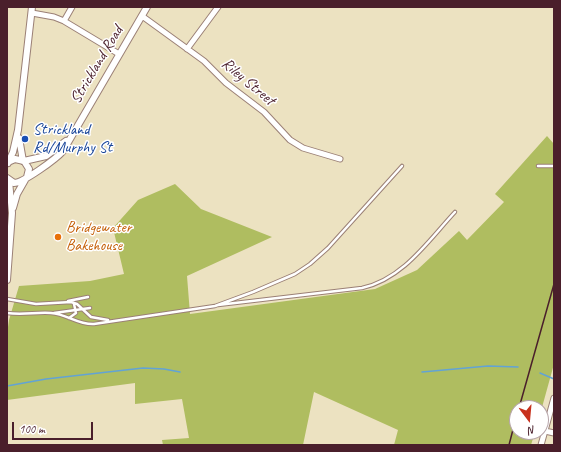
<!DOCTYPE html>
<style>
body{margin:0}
#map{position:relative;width:561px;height:452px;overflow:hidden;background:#ece2c1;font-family:Caveat,sans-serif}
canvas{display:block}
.frame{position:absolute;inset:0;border:8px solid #4a1f2b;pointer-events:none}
.north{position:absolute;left:509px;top:400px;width:40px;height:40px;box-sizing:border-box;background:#fff;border:1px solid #b7a5aa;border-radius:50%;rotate:164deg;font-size:11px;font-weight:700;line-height:16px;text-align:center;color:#4a1f2b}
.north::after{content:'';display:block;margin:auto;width:14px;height:18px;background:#c8321e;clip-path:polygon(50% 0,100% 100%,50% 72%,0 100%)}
.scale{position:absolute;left:12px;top:422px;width:81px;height:18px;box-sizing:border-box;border:2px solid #4a1f2b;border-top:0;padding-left:5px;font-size:12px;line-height:14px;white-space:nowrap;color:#4a1f2b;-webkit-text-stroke:3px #fff;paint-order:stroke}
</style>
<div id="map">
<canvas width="561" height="452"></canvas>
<div class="frame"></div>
<div class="north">N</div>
<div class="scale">100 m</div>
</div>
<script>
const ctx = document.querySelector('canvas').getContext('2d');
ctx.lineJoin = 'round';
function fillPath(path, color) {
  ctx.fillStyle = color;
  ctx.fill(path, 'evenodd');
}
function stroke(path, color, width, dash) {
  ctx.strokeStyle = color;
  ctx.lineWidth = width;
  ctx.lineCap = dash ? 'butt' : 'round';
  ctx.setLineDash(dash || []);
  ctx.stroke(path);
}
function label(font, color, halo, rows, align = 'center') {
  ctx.font = font + ' Caveat,sans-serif';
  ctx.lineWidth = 3;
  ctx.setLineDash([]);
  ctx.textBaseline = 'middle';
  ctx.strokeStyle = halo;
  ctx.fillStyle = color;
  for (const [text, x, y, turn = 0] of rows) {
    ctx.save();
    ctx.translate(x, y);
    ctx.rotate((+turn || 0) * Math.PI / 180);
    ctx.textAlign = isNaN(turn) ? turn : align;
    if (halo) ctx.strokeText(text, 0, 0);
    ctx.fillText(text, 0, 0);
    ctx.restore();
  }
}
const green = new Path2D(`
 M547,136L554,144V364L541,411V408H517V432H535L531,445H394L398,430L314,392L303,445H163L162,440L189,438L182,399L135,404V383L7,400V334L9,320L19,286L90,281L124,274L113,228L138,200L175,184L201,209L272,237L187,276L190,314L375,289L417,270L459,231L467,240L504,202L495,194Z`);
const stream = new Path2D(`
 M422,372L488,366L518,367
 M540,373L554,379
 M7,386L46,379L143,368L164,369L180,372`);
const service = new Path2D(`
 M538,166H554
 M7,299L36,304L71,302L77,304L91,317L108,320
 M68,301L88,297
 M218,305L362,288C403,279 428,241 455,212
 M7,313C24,315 36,312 51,313C67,314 78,325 94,324L215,306L253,292L295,274L310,264L328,248L402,166
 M54,313L90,308
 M69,318L76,313L74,304`);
const minor = new Path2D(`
 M32,13L54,17L64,21L119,54
 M142,16L204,61L226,83L264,112L290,140L303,148L340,159
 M64,21L72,7
 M187,49L218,7
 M545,431L554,433
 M541,445L554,398`);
const tertiary = new Path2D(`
 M19,138L23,161
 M24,161L46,156L66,141
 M8,162L15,159L24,161L29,169L27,177
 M8,163L13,152L18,130L32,7
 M7,178L14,183C23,183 56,159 63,151L147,7
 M13,208L17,194L25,180
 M7,280L12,213L9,181`);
const rail = new Path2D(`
 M519,408L554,284
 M509,445L517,414`);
const markers = [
 [25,139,4,"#1a4fb4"],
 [58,237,4,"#e8710a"]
];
const streetNames = [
 ["Strickland Road",97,65,-59],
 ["Riley Street",248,82,40]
];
const transitNames = [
 ["Strickland",33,130],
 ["Rd/Murphy St",33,148]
];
const foodNames = [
 ["Bridgewater",66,228],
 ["Bakehouse",66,246]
];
fillPath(green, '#afbd60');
stroke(stream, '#62a3d5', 1.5);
stroke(service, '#9b8076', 4.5);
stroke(minor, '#9b8076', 7);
stroke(tertiary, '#9b8076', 8);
stroke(service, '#fff', 2.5);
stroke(minor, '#fff', 5);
stroke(tertiary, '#fff', 6);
stroke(rail, '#4a1f2b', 1.5);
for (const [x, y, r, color] of markers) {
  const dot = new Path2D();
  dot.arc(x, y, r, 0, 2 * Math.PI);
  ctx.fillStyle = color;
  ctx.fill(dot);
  stroke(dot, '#fff', 1.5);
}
label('16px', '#4a1f2b', '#fff', streetNames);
label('16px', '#164399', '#fff', transitNames, 'left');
label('16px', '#c56008', '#fff', foodNames, 'left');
</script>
